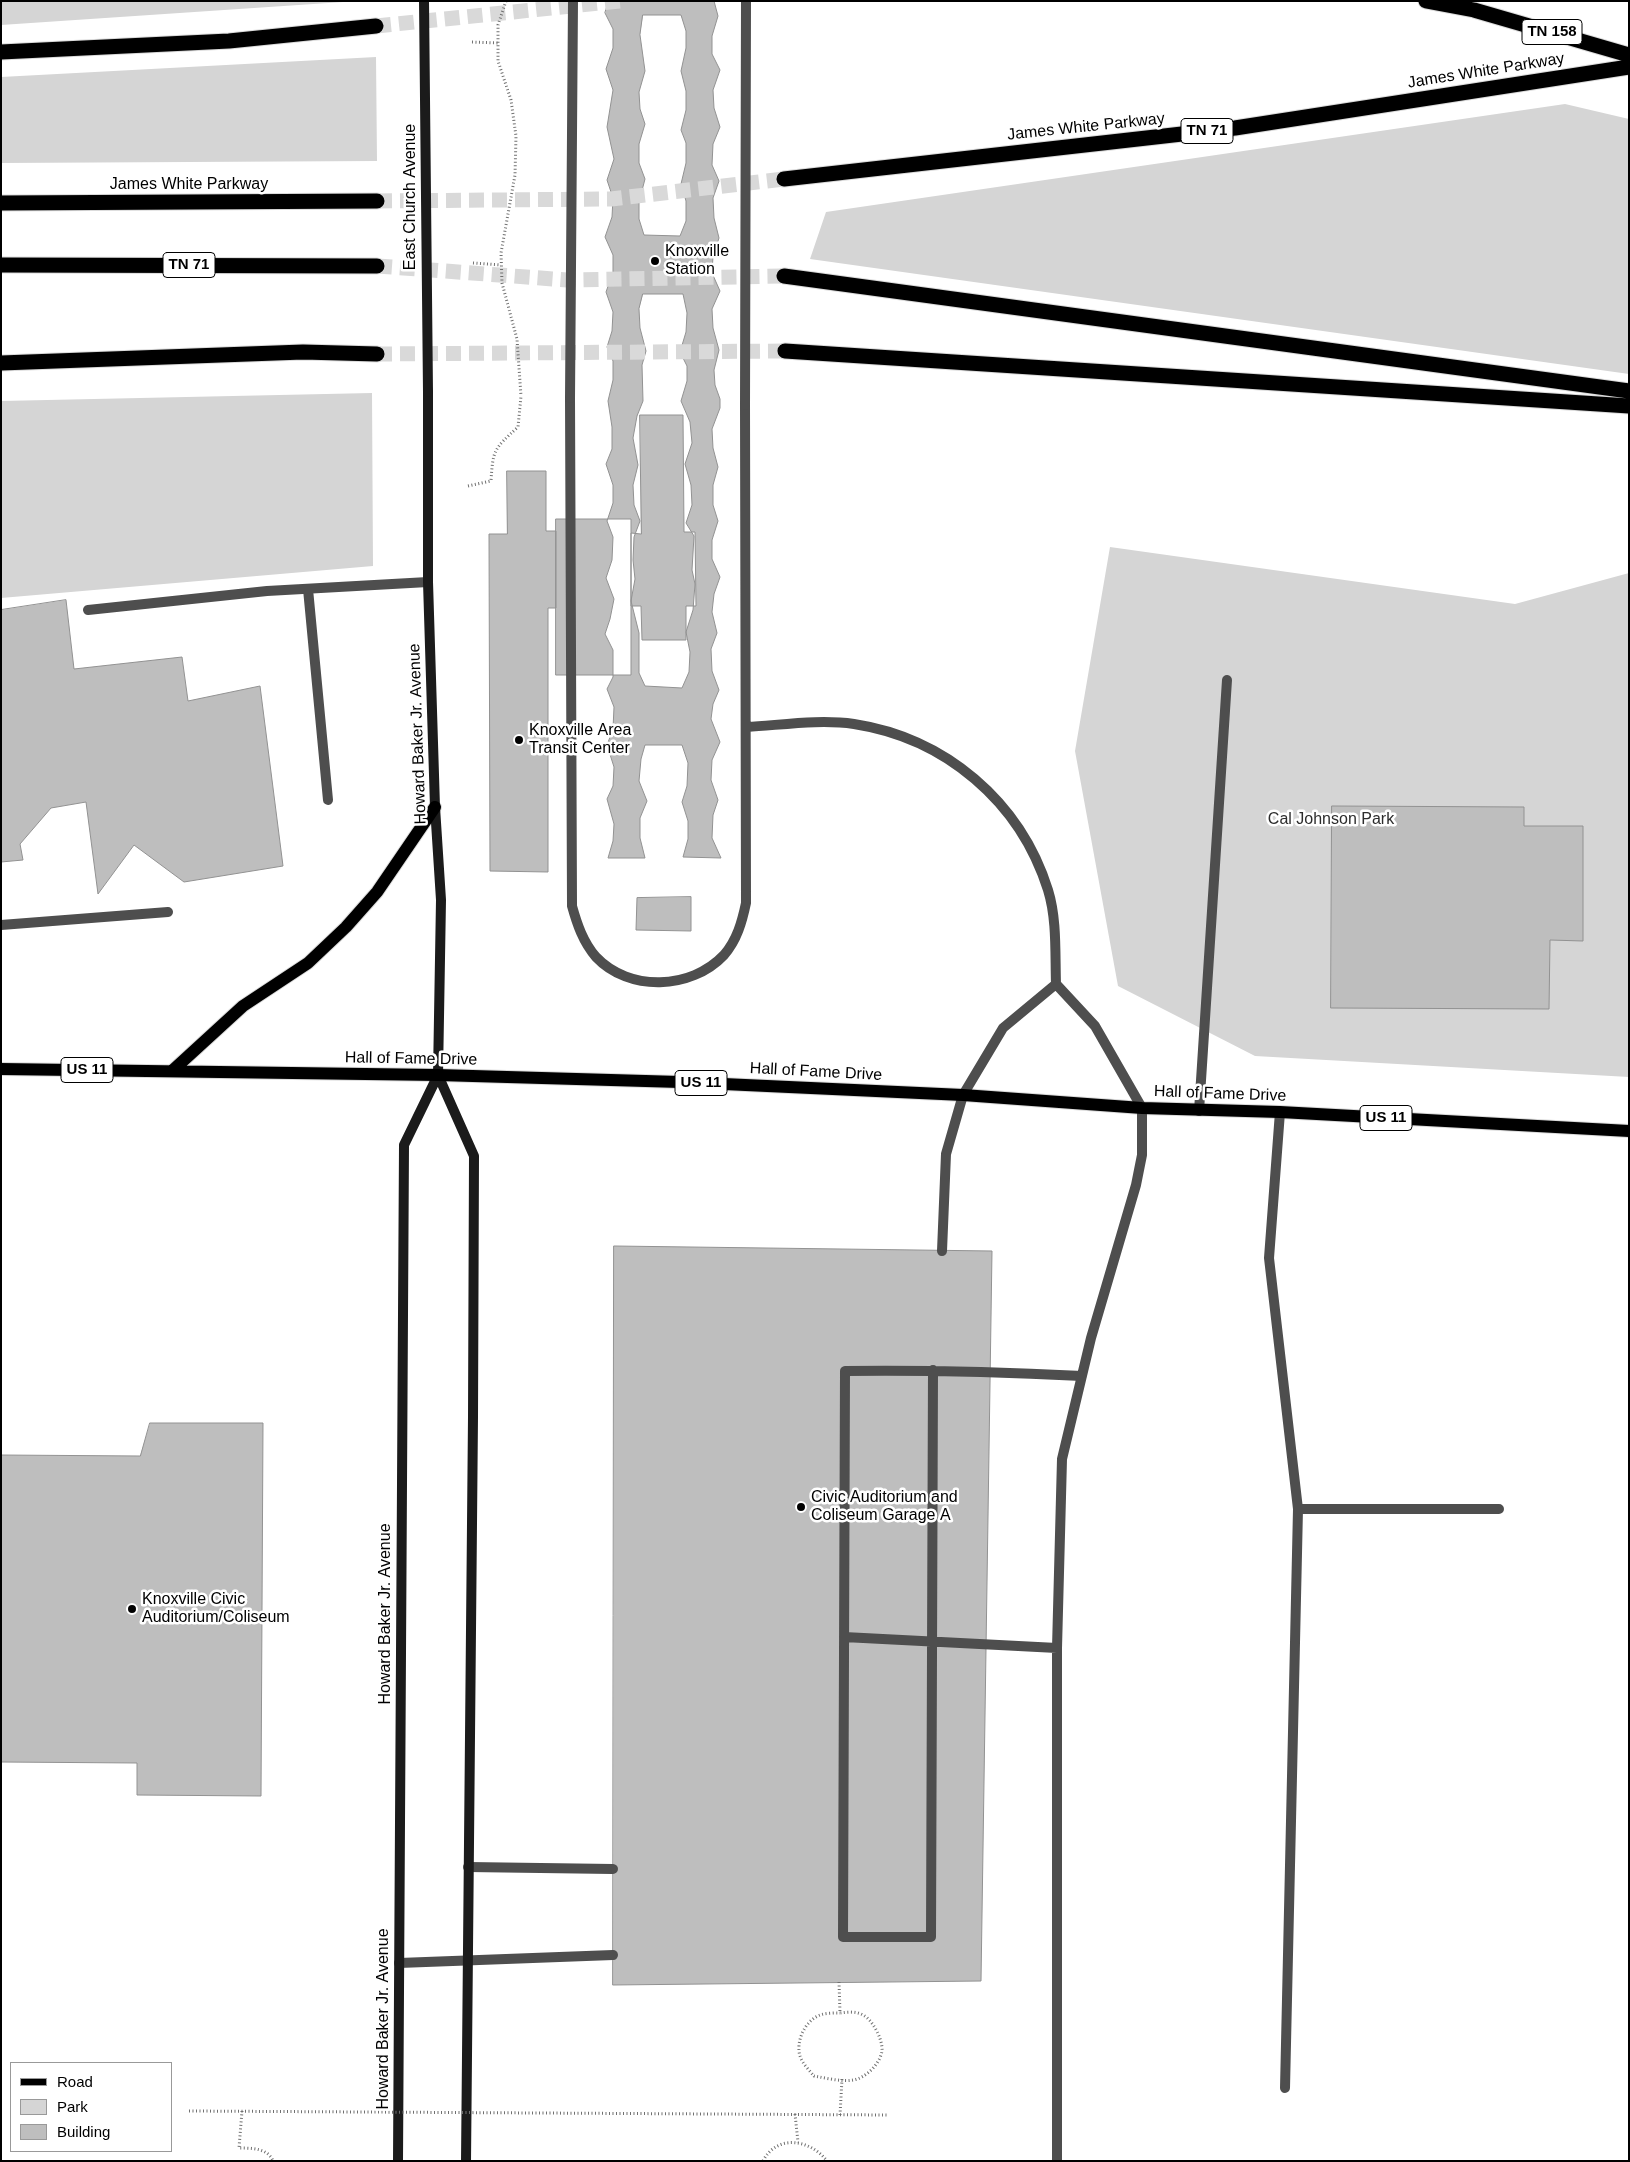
<!DOCTYPE html>
<style>
body{margin:0}
#map{position:relative;width:1630px;height:2162px;overflow:hidden;background:#fff;font-family:Arial,sans-serif}
canvas{display:block}
.frame{position:absolute;inset:0;border:2px solid #000;pointer-events:none}
.legend{position:absolute;left:10px;top:2062px;width:162px;height:90px;box-sizing:border-box;background:#fff;border:1px solid #999;margin:0;padding:6px 9px;list-style:none;font-size:15px;color:#000}
.legend li{display:flex;align-items:center;gap:10px;height:25px}
.legend b{width:25px;border:1px solid #999}
</style>
<div id="map">
<canvas width="1630" height="2162"></canvas>
<div class="frame"></div>
<ul class="legend">
<li><b style="height:6px;background:#000"></b>Road</li>
<li><b style="height:14px;background:#d5d5d5"></b>Park</li>
<li><b style="height:14px;background:#bebebe"></b>Building</li>
</ul>
</div>
<script>
const ctx = document.querySelector('canvas').getContext('2d');
ctx.lineJoin = 'round';
function fillPath(path, color) {
  ctx.fillStyle = color;
  ctx.fill(path, 'evenodd');
}
function stroke(path, color, width, dash) {
  ctx.strokeStyle = color;
  ctx.lineWidth = width;
  ctx.lineCap = dash ? 'butt' : 'round';
  ctx.setLineDash(dash || []);
  ctx.stroke(path);
}
function label(font, color, halo, rows, align = 'center') {
  ctx.font = font + ' Arial,sans-serif';
  ctx.lineWidth = 5;
  ctx.setLineDash([]);
  ctx.textBaseline = 'middle';
  ctx.strokeStyle = halo;
  ctx.fillStyle = color;
  for (const [text, x, y, turn = 0] of rows) {
    ctx.save();
    ctx.translate(x, y);
    ctx.rotate((+turn || 0) * Math.PI / 180);
    ctx.textAlign = isNaN(turn) ? turn : align;
    if (halo) ctx.strokeText(text, 0, 0);
    ctx.fillText(text, 0, 0);
    ctx.restore();
  }
}
const green = new Path2D(`
 M1,1H358L1,25Z
 M376,57L377,161L1,163V77Z
 M1565,104L1629,119V374L810,259L826,212Z
 M372,393L373,566L1,598V401Z
 M1110,547L1515,604L1629,573V1077L1255,1056L1118,986L1075,751Z`);
const building = new Path2D(`
 M609,1H714L718,16L712,36V54L720,70L713,90L714,108L720,127L713,144L712,165L719,181L713,198L714,218L719,238L713,256L712,273L720,291L712,309L713,328L719,350L714,370L715,385L720,399V408L712,429L713,448L718,467L713,485V505L718,521L712,540V559L720,577L714,594L712,612L717,633L711,649L712,671L719,690L713,704L711,719L720,742L712,760L711,780L718,800L713,815L712,838L721,858L683,857L688,839V821L682,802L687,786L688,763L682,745H645L641,759L639,781L647,801L640,818V838L645,858H608L613,841L614,824L607,799L613,786L614,767L607,745L613,729L614,707L607,689L613,677V650L605,634L610,619L614,599L606,578L612,560L613,537L607,521L613,503V485L606,464L612,449V427L608,401L613,380V361L607,347L612,331L613,312L606,292L613,272V255L605,237L612,217L613,198L607,180L614,159L607,127L613,90L606,69L613,48V29L605,13ZM643,15H681L686,31V48L681,71L686,91V110L681,130L686,143V163L681,184L686,201V221L680,236L644,235L639,219V202L645,179L639,163V144L645,124L640,109L639,92L645,71L640,35ZM643,294H683L687,313L686,332L680,352L687,366V381L681,401L690,422L692,443L685,464L691,485L692,505L686,523L694,536L692,570L695,584L693,610L686,632L690,652L689,672L682,688L645,686L639,673V633L631,601L635,579L633,560L634,537L640,521L634,505L633,485L638,465L633,438L637,416L643,401L642,365L646,351L640,328L639,309Z
 M640,415H683L684,532H695L696,606H686V640H642L641,606H631V533L641,534Z
 M507,471H546V531H556V608H548V872L490,871L489,534H507Z
 M556,519H631V675H556Z
 M66,600L74,669L182,657L188,701L260,686L283,866L184,882L134,845L98,894L86,802L51,808L20,844L23,860L1,862V610Z
 M1332,806L1524,807V826H1583V941L1550,940L1549,1009L1331,1008Z
 M691,897V931L636,930L637,898Z
 M614,1246L992,1251L981,1981L613,1985Z
 M150,1423H263L261,1796L137,1795V1763L1,1762V1455L140,1456Z`);
const highwayTunnel = new Path2D(`
 M376,26L620,1
 M377,201L611,199L784,179
 M377,266L567,280L784,276
 M377,354L785,351`);
const path = new Path2D(`
 M472,42L498,43
 M473,263L501,265
 M468,486L491,481C493,449 494,449 518,427L521,396
 M839,1982L840,2013C847,2012 856,2011 863,2015C873,2020 883,2040 882,2051C880,2064 866,2078 853,2080C841,2082 826,2078 814,2076C808,2069 799,2060 799,2050C798,2036 807,2020 820,2015C826,2013 834,2013 840,2013
 M242,2111L239,2148C251,2148 268,2148 273,2161
 M795,2114L798,2142
 M840,2115L842,2079
 M763,2161C777,2134 810,2139 827,2161`);
const lane = new Path2D(`
 M570,398L572,906C577,924 583,942 596,957C629,992 691,990 724,955C737,940 742,922 746,903L745,405
 M308,589L328,800
 M88,610L267,591L428,582
 M747,727C782,725 819,719 854,724C945,738 1020,801 1048,890C1057,919 1055,953 1056,984L1095,1026L1142,1108V1155L1136,1185L1091,1338L1062,1459L1057,1648V2161
 M1,925L168,912
 M1199,1111L1227,680
 M1280,1112L1269,1258L1298,1509L1285,2088
 M942,1251L946,1154L963,1095L1003,1028L1056,984
 M933,1370L931,1937H843L845,1371C924,1370 1003,1372 1082,1376
 M1298,1509H1499
 M844,1637L1057,1648
 M468,1867L613,1869
 M399,1963L613,1955`);
const secondary = new Path2D(`
 M428,392V582L435,807L441,900L438,1075L474,1156L473,1417L466,2161
 M398,2161L404,1145L438,1075`);
const primary = new Path2D(`
 M1,1069L438,1075L680,1082L963,1095L1142,1108L1280,1112L1629,1131
 M172,1071L243,1006L308,963L346,927L377,892L435,807`);
const highway = new Path2D(`
 M1426,1L1474,10L1629,55
 M1,52L229,41L376,26
 M784,179L1235,128L1629,67
 M1,203L377,201
 M1,265L377,266
 M784,276L1629,391
 M785,351L1629,406
 M1,363L303,352L377,354`);
const pathBridge = new Path2D(`
 M506,1L498,25V61L511,100L516,136L515,175L501,253L502,283L517,339L521,396
 M189,2111L888,2115`);
const laneBridge = new Path2D(`
 M570,398L573,1
 M745,405L746,1`);
const secondaryBridge = new Path2D(`
 M424,1L428,392`);
const markers = [
 [655,261,5,"#000"],
 [519,740,5,"#000"],
 [801,1507,5,"#000"],
 [132,1609,5,"#000"]
];
const shields = [
 [1552,32,60],
 [1207,131,52],
 [189,265,52],
 [87,1070,52],
 [701,1083,52],
 [1386,1118,52]
];
const shieldNames = [
 ["TN 158",1552,32],
 ["TN 71",1207,131],
 ["TN 71",189,265],
 ["US 11",87,1070],
 ["US 11",701,1083],
 ["US 11",1386,1118]
];
const streetNames = [
 ["James White Parkway",1486,71,-9],
 ["James White Parkway",1086,127,-6],
 ["James White Parkway",189,185],
 ["East Church Avenue",411,197,-90],
 ["Howard Baker Jr. Avenue",418,734,-92],
 ["Hall of Fame Drive",411,1059,1],
 ["Hall of Fame Drive",816,1072,3],
 ["Hall of Fame Drive",1220,1094,2],
 ["Howard Baker Jr. Avenue",386,1614,-90],
 ["Howard Baker Jr. Avenue",384,2019,-90]
];
const poiNames = [
 ["Knoxville",665,252],
 ["Station",665,270],
 ["Knoxville Area",529,731],
 ["Transit Center",529,749],
 ["Civic Auditorium and",811,1498],
 ["Coliseum Garage A",811,1516],
 ["Knoxville Civic",142,1600],
 ["Auditorium/Coliseum",142,1618]
];
const parkNames = [
 ["Cal Johnson Park",1331,820]
];
fillPath(green, '#d5d5d5');
fillPath(building, '#bebebe');
stroke(building, '#929292', 1);
stroke(highwayTunnel, '#d9d9d9', 15, [15, 8]);
stroke(primary, '#dbdbdb', 14);
stroke(highway, '#dbdbdb', 17);
stroke(path, '#707070', 3, [1, 2.5]);
stroke(lane, '#4e4e4e', 10);
stroke(secondary, '#1b1b1b', 10);
stroke(primary, '#000', 12);
stroke(highway, '#000', 15);
stroke(pathBridge, '#707070', 3, [1, 2.5]);
stroke(laneBridge, '#4e4e4e', 10);
stroke(secondaryBridge, '#1b1b1b', 10);
for (const [x, y, r, color] of markers) {
  const dot = new Path2D();
  dot.arc(x, y, r, 0, 2 * Math.PI);
  ctx.fillStyle = color;
  ctx.fill(dot);
  stroke(dot, '#fff', 2);
}
for (const [x, y, w] of shields) {
  const box = new Path2D();
  box.roundRect(x - w / 2, y - 12.5, w, 25, 4);
  ctx.fillStyle = '#fff';
  ctx.fill(box);
  stroke(box, '#000', 1);
}
label('bold 15px', '#000', null, shieldNames);
label('16px', '#000', '#fff', streetNames);
label('16px', '#000', '#fff', poiNames, 'left');
label('16px', '#2c2c2c', '#fff', parkNames);
</script>
